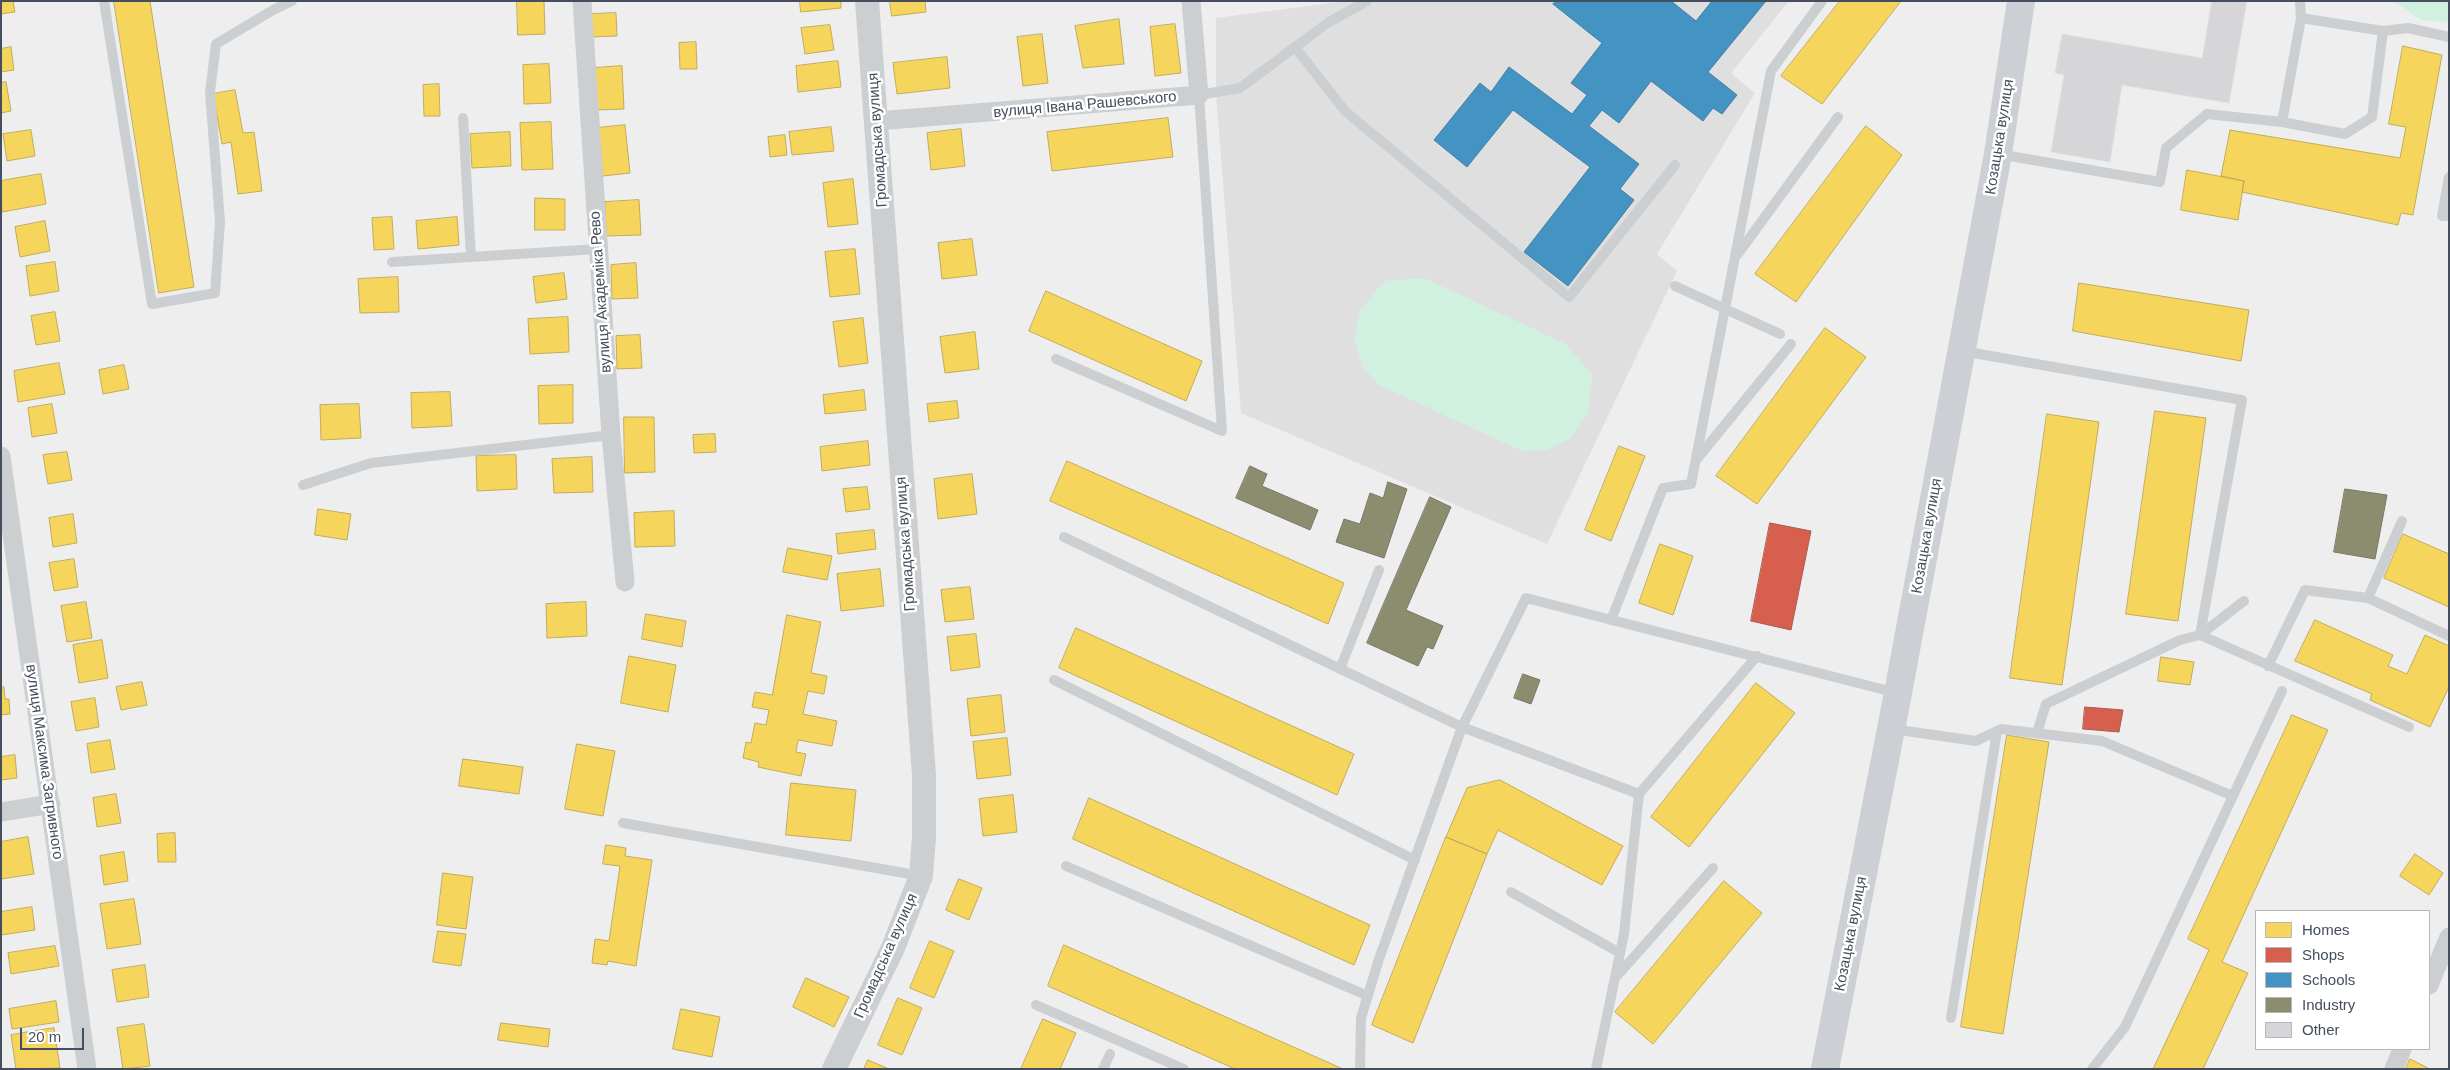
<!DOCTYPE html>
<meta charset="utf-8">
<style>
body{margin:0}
#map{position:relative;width:2450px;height:1070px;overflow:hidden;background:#efeeee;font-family:Arial,sans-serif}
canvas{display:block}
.frame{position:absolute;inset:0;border:2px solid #444e5c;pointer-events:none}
.legend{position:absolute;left:2255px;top:910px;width:175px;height:140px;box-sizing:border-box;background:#fff;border:1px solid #b4b8be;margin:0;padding:6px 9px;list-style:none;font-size:15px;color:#444e5c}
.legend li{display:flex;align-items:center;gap:10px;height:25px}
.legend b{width:25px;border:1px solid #b4b8be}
.scale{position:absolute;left:20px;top:1028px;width:64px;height:22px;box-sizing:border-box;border:2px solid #444e5c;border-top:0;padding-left:6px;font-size:15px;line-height:18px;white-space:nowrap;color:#444e5c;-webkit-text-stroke:4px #fff;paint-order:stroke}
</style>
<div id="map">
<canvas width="2450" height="1070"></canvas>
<div class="frame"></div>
<ul class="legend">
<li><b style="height:14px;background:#f6d55c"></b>Homes</li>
<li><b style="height:14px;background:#d6604d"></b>Shops</li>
<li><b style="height:14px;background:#4393c3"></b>Schools</li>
<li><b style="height:14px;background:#8c8c6e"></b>Industry</li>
<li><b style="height:14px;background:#d6d6d9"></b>Other</li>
</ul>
<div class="scale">20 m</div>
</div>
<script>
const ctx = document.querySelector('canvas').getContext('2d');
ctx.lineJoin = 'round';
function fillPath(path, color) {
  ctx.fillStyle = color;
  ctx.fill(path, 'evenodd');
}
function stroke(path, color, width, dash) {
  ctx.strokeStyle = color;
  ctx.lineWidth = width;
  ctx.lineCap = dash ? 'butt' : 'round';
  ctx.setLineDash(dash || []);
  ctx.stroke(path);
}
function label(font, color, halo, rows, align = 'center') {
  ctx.font = font + ' Arial,sans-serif';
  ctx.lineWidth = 5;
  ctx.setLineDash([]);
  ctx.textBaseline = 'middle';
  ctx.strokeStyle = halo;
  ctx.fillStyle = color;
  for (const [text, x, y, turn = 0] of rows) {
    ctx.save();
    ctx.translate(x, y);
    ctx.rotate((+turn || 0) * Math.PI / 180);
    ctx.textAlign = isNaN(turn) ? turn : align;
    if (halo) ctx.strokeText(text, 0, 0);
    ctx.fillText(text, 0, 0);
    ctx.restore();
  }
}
const education = new Path2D(`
 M1346,1H1789L1731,73L1755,93L1657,254L1677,271L1547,544L1241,413L1216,93V18Z`);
const green = new Path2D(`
 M2394,1H2449V22L2421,20Z
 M1424,278L1566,344L1592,375L1588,414L1571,438L1546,450L1522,451L1379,385L1363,367L1354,340L1359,312L1384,281Z`);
const homes = new Path2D(`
 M1,1H13L15,12L1,14Z
 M114,1H150L194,287L159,293Z
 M517,1H544L545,34L518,35Z
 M800,1H841V8L801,12Z
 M890,1H925L926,12L892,16Z
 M1840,1H1901L1822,104L1781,76Z
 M616,13L617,36L592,37L591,14Z
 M1119,19L1124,64L1083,68L1075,26Z
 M1175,24L1181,73L1155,76L1150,27Z
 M830,25L834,50L805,54L801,28Z
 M1042,34L1048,83L1023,86L1017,37Z
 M696,42L697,69H680L679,43Z
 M2403,46L2442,55L2413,215L2401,213L2398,225L2242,192L2244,181L2221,176L2230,130L2400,158L2406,127L2389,124Z
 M11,47L14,70L1,72V49Z
 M947,57L950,88L897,94L893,63Z
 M838,61L841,87L798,92L796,66Z
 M549,64L551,103L524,104L523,65Z
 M622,66L624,109L595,110L594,68Z
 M6,82L11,111L1,113V83Z
 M439,84L440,116H424L423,85Z
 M235,90L243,133L254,132L262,191L238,194L231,142L222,144L213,94Z
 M1168,118L1173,157L1052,171L1047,132Z
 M551,122L553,169L522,170L520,123Z
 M625,125L630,173L603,176L597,128Z
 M1866,126L1902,155L1796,302L1755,274Z
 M831,127L834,151L792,155L789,132Z
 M961,129L965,166L931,170L927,133Z
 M31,130L35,156L7,161L3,134Z
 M510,132L511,166L472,168L470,134Z
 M785,135L787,155L770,157L768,137Z
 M2187,170L2244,181L2238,220L2181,210Z
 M41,174L46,204L2,212L1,181Z
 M853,179L858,224L828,227L823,183Z
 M535,198L565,199V230H535Z
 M639,200L641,235L606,236L605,202Z
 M392,217L394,249L374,250L372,218Z
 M457,217L459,245L418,249L416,221Z
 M45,221L50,251L20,257L15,227Z
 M972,239L977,275L942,279L938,243Z
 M855,249L860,294L830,297L825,252Z
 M55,262L59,291L30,296L26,266Z
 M636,263L638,298L612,299L611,265Z
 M564,273L567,299L536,303L533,277Z
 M398,277L399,312L360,313L358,279Z
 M2079,283L2249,310L2241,361L2073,331Z
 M1046,291L1202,361L1186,401L1029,331Z
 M55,312L60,341L36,345L31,316Z
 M568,317L569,352L530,354L528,319Z
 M863,318L868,363L839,367L833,322Z
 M1825,328L1866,357L1757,504L1716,476Z
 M975,332L979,369L945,373L940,337Z
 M640,335L642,368L617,369L616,336Z
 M59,363L65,394L18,402L14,371Z
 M124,365L129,389L103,394L99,370Z
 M573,385V423L539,424L538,386Z
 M864,390L866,410L825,414L823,395Z
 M450,392L452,426L412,428L411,393Z
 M957,401L959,418L929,422L927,404Z
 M52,404L57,433L32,437L28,408Z
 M359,404L361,438L321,440L320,405Z
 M2155,411L2206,418L2178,621L2126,614Z
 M2047,414L2099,422L2062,685L2010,678Z
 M624,417H654L655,472L625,473Z
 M715,434L716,452L694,453L693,435Z
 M868,441L870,465L822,471L820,447Z
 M1619,446L1645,456L1611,541L1585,530Z
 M67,452L72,480L48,484L43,455Z
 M516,455L517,489L477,491L476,456Z
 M592,457L593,492L554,493L552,459Z
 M1067,461L1344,583L1328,624L1050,501Z
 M972,474L977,514L938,519L934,479Z
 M867,487L870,509L846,512L843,489Z
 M318,509L351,514L347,540L315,535Z
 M674,511L675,546L635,547L634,513Z
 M73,514L77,543L53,547L49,518Z
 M874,530L876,549L838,554L836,534Z
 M2403,534L2449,554V607L2384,578Z
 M1660,544L1693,556L1673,615L1639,603Z
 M788,548L832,556L827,580L783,572Z
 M74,559L78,587L54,591L49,563Z
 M880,569L884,606L841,611L837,574Z
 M970,587L974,619L945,622L941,590Z
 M86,602L92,638L67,642L61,606Z
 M586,602L587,636L547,638L546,604Z
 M646,614L686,621L682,647L642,639Z
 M787,615L821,622L811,673L827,676L824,694L808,691L803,714L837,721L832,746L798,740L796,752L806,754L801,776L758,767L759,762L743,758L746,742L751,743L755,723L766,725L769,710L752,707L755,692L772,695Z
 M2315,620L2393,655L2388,666L2407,674L2425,635L2449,646V687L2430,727L2370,700L2372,694L2295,661Z
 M1076,628L1354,754L1337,795L1059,668Z
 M976,634L980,667L951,671L947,637Z
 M102,640L108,678L79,683L73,645Z
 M629,656L676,665L668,712L621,703Z
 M2161,657L2194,662L2190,685L2158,681Z
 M142,682L147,705L121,710L116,687Z
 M1756,683L1795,713L1689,847L1651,817Z
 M4,687L5,699H9L10,714L1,715V688Z
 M1001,695L1005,732L971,736L967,699Z
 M95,698L99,727L76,731L71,702Z
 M2292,715L2328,730L2222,962L2248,973L2203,1069H2153L2209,950L2188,939Z
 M2007,735L2049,742L2003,1034L1961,1027Z
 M1007,738L1011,775L977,779L973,742Z
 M110,740L115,769L91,773L87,744Z
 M577,744L615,751L603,816L565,809Z
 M15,755L17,778L1,780V757Z
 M463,759L523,767L519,794L459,786Z
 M1500,780L1623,846L1602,885L1498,830L1487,854L1446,837L1467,788Z
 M791,783L856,790L851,841L786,835Z
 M116,794L121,823L97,827L93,798Z
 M1013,795L1017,832L983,836L979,799Z
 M1089,798L1370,925L1354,965L1073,839Z
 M175,833L176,862H158L157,834Z
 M28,837L34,874L1,879V842Z
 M1446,837L1487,854L1413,1043L1372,1025Z
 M606,845L626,848L625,856L652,860L636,966L608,961L607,965L592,963L595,939L609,941L620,866L603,864Z
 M124,852L128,881L104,885L100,856Z
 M2415,854L2443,873L2429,895L2400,876Z
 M443,873L473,877L466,929L437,925Z
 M959,879L982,888L969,920L946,910Z
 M1724,881L1762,913L1653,1044L1615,1012Z
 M134,899L141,944L107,949L100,904Z
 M32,907L35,930L1,935V912Z
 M438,931L466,934L461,966L433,962Z
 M930,941L954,951L934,998L910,988Z
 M1064,945L1343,1069H1235L1048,986Z
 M55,946L59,966L11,974L8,953Z
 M145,965L149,997L117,1002L112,970Z
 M806,978L849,997L834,1027L793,1007Z
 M898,998L922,1008L902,1055L878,1045Z
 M56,1001L59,1022L12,1029L9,1009Z
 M681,1009L720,1017L712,1057L673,1049Z
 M1043,1019L1076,1033L1060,1069H1021Z
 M501,1023L550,1029L548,1047L498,1040Z
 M144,1024L150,1066L123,1069L117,1028Z
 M54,1028L60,1068L16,1069L11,1035Z
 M2410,1059L2430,1069H2406Z
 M868,1060L889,1069H864Z`);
const shops = new Path2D(`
 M1770,523L1811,531L1791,630L1751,621Z
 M2085,707L2123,710L2119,732L2083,729Z`);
const schools = new Path2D(`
 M1556,1H1671L1696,21L1712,1H1766L1708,72L1737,95L1722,114L1713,108L1703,121L1651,81L1619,123L1602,110L1589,126L1639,164L1620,189L1634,200L1568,286L1524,252L1590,167L1513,110L1467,167L1434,140L1480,83L1491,92L1509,67L1572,114L1587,95L1571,83L1602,43L1553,4Z`);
const industry = new Path2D(`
 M1250,466L1267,474L1262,486L1318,510L1310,530L1236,498Z
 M1388,482L1407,489L1384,558L1336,542L1344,519L1360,524L1370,493L1383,498Z
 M2345,489L2387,495L2375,559L2334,552Z
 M1430,497L1451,507L1406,610L1443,626L1433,649L1427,647L1418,666L1367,643Z
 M1523,674L1540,680L1531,704L1514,698Z`);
const building = new Path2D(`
 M2212,1H2247L2229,103L2122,85L2110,162L2051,152L2064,75L2055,73L2062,34L2202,58Z`);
const service = new Path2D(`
 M104,1L152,304L215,293L220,222L210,92L216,44L273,10L292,1
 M1367,1L1329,22L1295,47L1345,111L1569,297L1675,165
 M2300,1L2301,18L2383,31
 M463,118L471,257
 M2282,122L2301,18
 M1998,154L2160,182L2166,148L2207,114L2282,122L2345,134L2372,117L2383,31L2408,28L2449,37
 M2449,177L2442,216H2449
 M1737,255L1838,117
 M392,262L598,249
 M1675,286L1780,334
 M1962,351L2242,400L2200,635L2409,727
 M1056,359L1222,431L1199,95L1240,88L1295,47
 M1696,460L1791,344
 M303,485L371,463L611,435
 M1064,537L1462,727L1639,794L1757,656
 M2368,598L2402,521
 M1611,620L1663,488L1691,484L1771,71L1822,1
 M2268,666L2305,590L2368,598L2449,636
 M1340,669L1379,570
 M1054,680L1415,860
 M1892,729L1976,741L2001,729L2102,741L2233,796
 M2037,733L2046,704L2180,640L2200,635L2244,601
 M623,823L921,876
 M1066,866L1368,996
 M1511,892L1620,953
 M1616,977L1713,868
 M1036,1005L1184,1069
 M1951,1018L1997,731
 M1103,1069L1110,1054
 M1360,1069L1361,1018L1379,959L1462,727L1526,598L1897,693
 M1596,1069L1624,934L1639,794
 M2092,1069L2125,1027L2282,691`);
const minor = new Path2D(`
 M582,1L611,435L625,582
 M877,121L1199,95L1191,1
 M1,456L87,1069
 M1,812L51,804
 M2429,985L2449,937
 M2394,1069L2402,1049`);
const tertiary = new Path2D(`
 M834,1069L893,948L921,876L924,837V775L867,1`);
const secondary = new Path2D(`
 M1825,1069L1898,693L1998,154L2021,1`);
const streetNames = [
 ["вулиця Івана Рашевського",1085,105,-5],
 ["Козацька вулиця",2000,137,-81],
 ["Громадська вулиця",878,140,-94],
 ["вулиця Академіка Рево",601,292,-94],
 ["Козацька вулиця",1927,536,-80],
 ["Громадська вулиця",906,544,-94],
 ["вулиця Максима Загривного",44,762,82],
 ["Козацька вулиця",1851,934,-79],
 ["Громадська вулиця",886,956,-66]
];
fillPath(education, '#e0dfe0');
fillPath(green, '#d0f0e0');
fillPath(homes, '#f6d55c');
stroke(homes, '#c1ac5c', 1);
fillPath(shops, '#d6604d');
stroke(shops, '#aa5b52', 1);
fillPath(schools, '#4393c3');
stroke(schools, '#437ea4', 1);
fillPath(industry, '#8c8c6e');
stroke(industry, '#767969', 1);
fillPath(building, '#d6d6d9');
stroke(building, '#e0e0e1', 1);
stroke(service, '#cccfd2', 10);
stroke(minor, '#cccfd2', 19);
stroke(tertiary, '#cccfd2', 24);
stroke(secondary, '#cccfd4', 28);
label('15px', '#444e5c', '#fff', streetNames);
</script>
